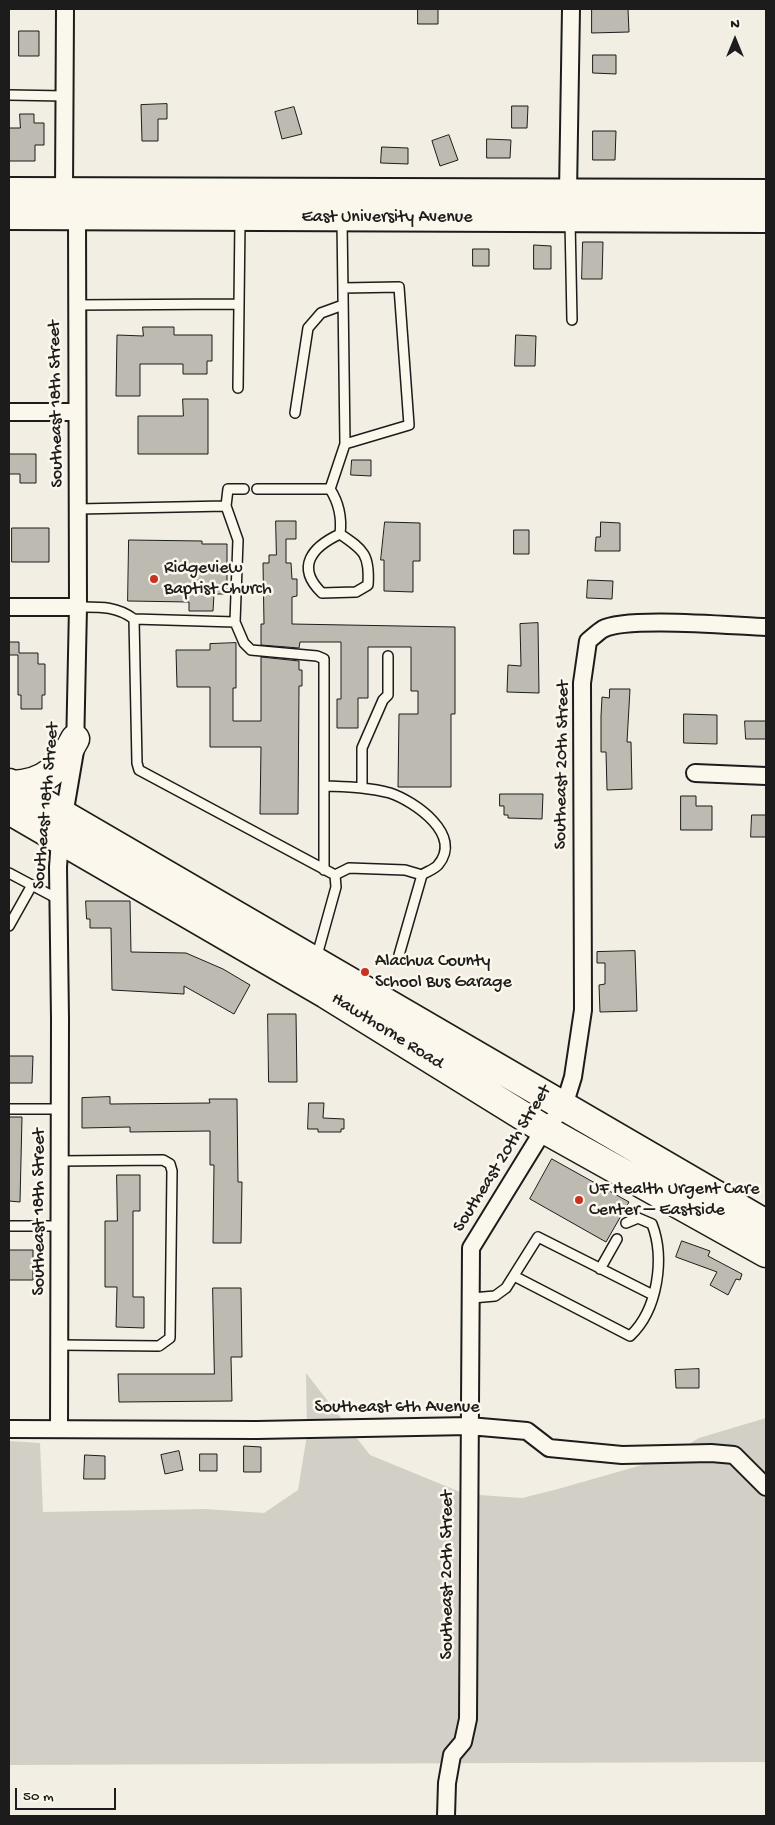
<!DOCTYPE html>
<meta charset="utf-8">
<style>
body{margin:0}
#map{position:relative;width:775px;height:1825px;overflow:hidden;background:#f2eee4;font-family:"Gochi Hand",sans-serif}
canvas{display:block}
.frame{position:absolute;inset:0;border:10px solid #1c1c1c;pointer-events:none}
.north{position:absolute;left:710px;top:15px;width:50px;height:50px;-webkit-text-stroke:4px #fbf7ec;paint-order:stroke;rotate:0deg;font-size:14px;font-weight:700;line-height:20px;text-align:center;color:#1c1c1c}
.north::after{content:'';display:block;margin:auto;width:18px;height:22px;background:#1c1c1c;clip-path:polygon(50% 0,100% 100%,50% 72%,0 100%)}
.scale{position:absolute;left:15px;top:1788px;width:101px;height:22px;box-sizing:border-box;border:2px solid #1c1c1c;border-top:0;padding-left:6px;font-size:15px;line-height:18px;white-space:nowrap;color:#1c1c1c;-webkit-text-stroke:4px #fbf7ec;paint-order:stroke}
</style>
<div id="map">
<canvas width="775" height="1825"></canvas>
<div class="frame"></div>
<div class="north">N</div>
<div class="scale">50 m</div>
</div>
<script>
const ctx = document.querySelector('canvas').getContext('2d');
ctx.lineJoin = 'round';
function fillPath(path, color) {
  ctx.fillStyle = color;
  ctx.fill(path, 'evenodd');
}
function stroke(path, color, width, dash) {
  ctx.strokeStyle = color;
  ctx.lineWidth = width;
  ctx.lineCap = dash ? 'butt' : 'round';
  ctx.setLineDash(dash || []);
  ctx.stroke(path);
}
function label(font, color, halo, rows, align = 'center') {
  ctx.font = font + ' "Gochi Hand",sans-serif';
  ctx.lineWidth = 5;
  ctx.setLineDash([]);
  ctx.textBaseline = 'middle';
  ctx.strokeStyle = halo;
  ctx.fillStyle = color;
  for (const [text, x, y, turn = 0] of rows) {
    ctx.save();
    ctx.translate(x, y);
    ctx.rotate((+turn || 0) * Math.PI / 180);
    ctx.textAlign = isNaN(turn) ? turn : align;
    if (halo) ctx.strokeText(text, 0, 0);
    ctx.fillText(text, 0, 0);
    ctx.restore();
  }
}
const green = new Path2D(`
 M306,1373L370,1455L465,1494L522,1498L558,1489L642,1465L676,1452L699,1438L766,1418V1762L9,1765V1441L40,1443L43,1512L205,1509L264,1513L298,1490L307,1435Z`);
const building = new Path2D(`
 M418,9H438V24H418Z
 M592,9H628L629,32L592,33Z
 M19,31H39V56H19Z
 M593,55H616V74L593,73Z
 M167,104V119H158V141H142L141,105Z
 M512,106H528L527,128H512Z
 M294,107L302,134L282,139L275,112Z
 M20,114H34V123H44V145H35V161H9V128H20Z
 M593,131H616L615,160H593Z
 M449,135L458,160L440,166L432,141Z
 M487,139L511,140L510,158H487Z
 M382,147L408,148V164L381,163Z
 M583,242H603L602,279H582Z
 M534,245L551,246V269H534Z
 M473,249H489V266H473Z
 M143,327H174V335H212V361H207V374H183V364H140V396H116L117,335L143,336Z
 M516,335L536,336L535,366H515Z
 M183,399H208V454H138V416H183Z
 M9,454H36V483H20V474H9Z
 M352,460H371V476L351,475Z
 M276,521H296V539H286V563H291L292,579H297V596L292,597V624L455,627V714H451V787H398L399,714H418V691H411V647H368V698H358V728H337V699H341V642H300L299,648L261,645V624H264L263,563H269V555H276Z
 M385,522L420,523V561H413V592L384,591V560H381Z
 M601,522L620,523V551H595L596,537H600Z
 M12,528H49V562H12Z
 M514,530H529V554H514Z
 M129,540L202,541V544H227V594H214L213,611H189V602L128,601Z
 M588,580L613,581L612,599L587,598Z
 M538,623L539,693L507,692L508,665L521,666L520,624Z
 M9,642H19V653H38V664H45V695H42V709H21V695H18V655H9Z
 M236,643V688H233V721H261V657L299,661V670H302V686H299L298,814H260L261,747H210V687H177L176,650H210V644Z
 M610,689H630L627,742H631L632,789L607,790L606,752H601V716L602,697L609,698Z
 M684,714L717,715V744L684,743Z
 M745,721H766V739H746Z
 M500,794H543L542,819L508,818V815H504V806H500Z
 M681,796H696V806H712V830H681Z
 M752,815H766V837H751Z
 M86,901H130L131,952L186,953L223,969L250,985L234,1014L184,986V994L112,990L111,928H90V919H87Z
 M635,951L637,1011L600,1012L599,985L605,984V963H597V952Z
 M268,1014H296L297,1082H269Z
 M9,1056H33L32,1083H9Z
 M110,1097V1104L210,1103L209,1099H237L238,1182H242L241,1243H213L214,1165H210V1131L130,1132V1127L82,1128V1098Z
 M309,1103H324L323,1118L344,1119V1129H341V1132H318V1129H308Z
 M9,1117H22L20,1202L9,1201Z
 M552,1159L629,1202L606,1242L530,1199Z
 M117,1175H140V1211H133V1297H144V1328L116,1327L117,1287H105V1221H117Z
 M682,1241L710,1251L708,1256L742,1274L740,1280L736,1279L728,1295L710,1285L717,1272L676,1257Z
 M9,1250H33V1280H9Z
 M213,1288H241L242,1357H231L232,1401L119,1402L118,1374H214Z
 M699,1369V1388H676L675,1370Z
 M244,1446L261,1447V1472H244Z
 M179,1451L183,1470L165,1474L161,1455Z
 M200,1454H217V1471H200Z
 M85,1455L105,1456V1479H84Z`);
const lane = new Path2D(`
 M9,95L65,96
 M570,221L572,320
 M343,288L399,287L409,425L345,444
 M76,305L238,304
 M238,388L240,220
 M295,413L308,328L321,313L343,305
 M257,489H330L345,444L342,220
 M330,489C339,503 342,518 340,534C312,547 295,567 322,593L356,592L368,585C370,555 364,550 340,534
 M78,509L226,506
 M78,607C100,607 116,606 134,619L137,763L139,770L335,875L336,887L316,959
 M134,619L235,622L238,540L226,506L228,489H244
 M235,622L244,643L251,650L317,656L324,659V870
 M324,786C347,787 368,787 390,793C414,801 464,835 438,865C435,869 426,872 422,875L399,955
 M362,787V748L383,700L388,695V656
 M9,873L58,899
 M335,875L349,868L405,870L422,875
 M9,926L32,885
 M9,1109H60
 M9,1226H59
 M600,1269L617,1239
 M514,1276L630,1336C658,1310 665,1258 652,1224L638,1218L626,1223
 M472,1298L495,1296L506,1288L538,1237L653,1295
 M59,1345L159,1346L170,1338L172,1171L170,1164L163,1160L60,1161`);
const street = new Path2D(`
 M64,191L65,9
 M568,192L571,9
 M9,412H77
 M9,607H78
 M695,773L766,776
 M9,1429L257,1430L469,1426L527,1431L549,1448L622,1455L711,1453L734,1455L766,1487
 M59,1429L60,1019L58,867L60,839L75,751L78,607L77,216
 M446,1816L447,1783L452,1755L463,1742L468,1719L471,1248L538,1139L564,1106L573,1077L583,1010L582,683L588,641C593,637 598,632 603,629C626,616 735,626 766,627`);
const primary = new Path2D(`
 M9,191L766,193
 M9,216L766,219`);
const highway = new Path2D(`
 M9,783L766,1224
 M12,785C46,784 60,768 75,739
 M9,810L326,994L544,1129L766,1253`);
const markers = [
 [154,579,5,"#c8321e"],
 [365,972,5,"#c8321e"],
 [579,1200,5,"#c8321e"]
];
const streetNames = [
 ["East University Avenue",387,218],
 ["Southeast 18th Street",57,404,-91],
 ["Southeast 20th Street",563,765,-89],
 ["Southeast 18th Street",47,806,-85],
 ["Hawthorne Road",387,1032,32],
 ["Southeast 20th Street",503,1159,-58],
 ["Southeast 18th Street",40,1212,-90],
 ["Southeast 6th Avenue",397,1408],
 ["Southeast 20th Street",448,1575,-90]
];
const poiNames = [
 ["Ridgeview",164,569],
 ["Baptist Church",164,590],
 ["Alachua County",375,962],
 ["School Bus Garage",375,983],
 ["UF Health Urgent Care",589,1190],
 ["Center – Eastside",589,1211]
];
fillPath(green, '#d2cfc6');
fillPath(building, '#bdbab1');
stroke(building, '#1c1c1c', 1);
stroke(lane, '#1c1c1c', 12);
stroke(street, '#1c1c1c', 20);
stroke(primary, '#1c1c1c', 30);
stroke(highway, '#1c1c1c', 31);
stroke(lane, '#fbf7ec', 9);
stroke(street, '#fbf7ec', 16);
stroke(primary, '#fbf7ec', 26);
stroke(highway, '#fbf7ec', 28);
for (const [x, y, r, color] of markers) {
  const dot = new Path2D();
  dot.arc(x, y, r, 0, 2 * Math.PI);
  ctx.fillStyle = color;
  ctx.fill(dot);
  stroke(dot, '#fbf7ec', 2);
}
label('18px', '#1c1c1c', '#fbf7ec', streetNames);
label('18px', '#1c1c1c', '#fbf7ec', poiNames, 'left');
</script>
